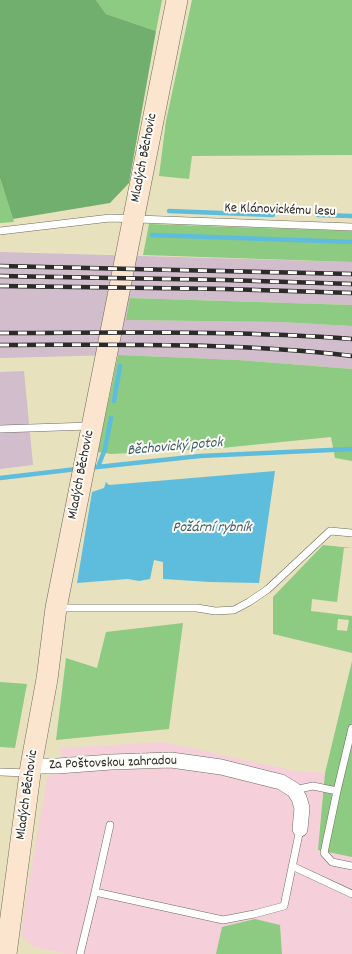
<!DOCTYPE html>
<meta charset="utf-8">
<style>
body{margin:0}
canvas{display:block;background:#e8e1be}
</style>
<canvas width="352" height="954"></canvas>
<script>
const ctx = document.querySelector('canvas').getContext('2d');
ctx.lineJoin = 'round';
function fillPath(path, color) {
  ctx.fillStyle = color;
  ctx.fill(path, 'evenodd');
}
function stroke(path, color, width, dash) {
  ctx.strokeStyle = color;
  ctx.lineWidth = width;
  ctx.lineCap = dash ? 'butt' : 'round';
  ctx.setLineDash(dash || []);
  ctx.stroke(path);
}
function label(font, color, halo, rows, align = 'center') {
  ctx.font = font + ' Dekko,sans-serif';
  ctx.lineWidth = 4;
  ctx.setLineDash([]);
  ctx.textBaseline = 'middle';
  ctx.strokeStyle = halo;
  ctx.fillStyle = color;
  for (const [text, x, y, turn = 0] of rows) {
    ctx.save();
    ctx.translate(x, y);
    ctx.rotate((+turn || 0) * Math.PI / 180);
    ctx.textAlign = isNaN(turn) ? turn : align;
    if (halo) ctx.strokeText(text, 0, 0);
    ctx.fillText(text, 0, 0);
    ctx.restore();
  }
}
const built = new Path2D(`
 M163,742L295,771L325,773L318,849L352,857V954H282L280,925L222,927L216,954H66L32,946L21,935L24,911L47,777L64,770L60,748Z`);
const industrial = new Path2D(`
 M0,252L352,262V305L131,298L126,320L281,322L352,326V369L238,360L118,355L0,358Z
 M24,371L33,465L0,469V372Z`);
const green = new Path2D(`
 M96,0H162L156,31L106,14Z
 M192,0H352V155L192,156L189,179L159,176L166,121Z
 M0,178L14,222L0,223Z
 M149,224L352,231V262L143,255Z
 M130,298L352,305V326L281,322L126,320Z
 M118,355L238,360L352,369V461L335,458L331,437L212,449L111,454L98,452Z
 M323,545L352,548H344L337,602L312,599L311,611L352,616V653L273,634V597ZM338,619L349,620L347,631L337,630Z
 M183,623L169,729L56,740L66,658L97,668L106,632Z
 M352,661V857L318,850L325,773Z
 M0,682L27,684L15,748L0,747Z
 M255,919L280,925L282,954H216L222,927Z`);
const forest = new Path2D(`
 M0,0H96L106,14L156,31L129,183L110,203L13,219L0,178Z`);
const water = new Path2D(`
 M275,471L259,583L210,582L163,579V562L154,560L150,579L139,581L128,579L77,583L92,492L104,488L106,482L109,485Z`);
const stream = new Path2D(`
 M169,211L273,215
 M318,215L352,216
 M152,235L352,242
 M114,401L120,366
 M98,467L105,449L111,418
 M88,468L200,456L352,449
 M0,478L77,469`);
const lane = new Path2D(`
 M0,231L110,218L352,227
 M0,429L90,426
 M58,608H197L215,611L234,610L249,602L268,589L330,531L352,533
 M0,772L28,773
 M294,790L313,786L337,791L352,728
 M337,791L324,853L332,862L352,866
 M292,866L352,894
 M95,892L110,825
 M80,954L95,892L223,920L254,914L284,906L300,829`);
const street = new Path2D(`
 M31,766H58L111,762L171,760L221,767L281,782L294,790L299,798L302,808L300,829`);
const secondary = new Path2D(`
 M6,954L31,766L47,679L56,608L177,0`);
const rail = new Path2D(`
 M0,266L352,274
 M0,276L225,280L352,284
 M0,286L225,289L352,293
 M0,333C117,333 235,330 352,339
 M0,345C117,345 235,342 352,356`);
const streetNames = [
 ["Mladých Běchovic",145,158,-79],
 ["Ke Klánovickému lesu",280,211,2],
 ["Mladých Běchovic",82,475,-79],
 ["Za Poštovskou zahradou",113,764,-2],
 ["Mladých Běchovic",28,795,-82]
];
const waterNames = [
 ["Běchovický potok",175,448,-5],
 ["Požární rybník",212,529]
];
fillPath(built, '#f5cfda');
fillPath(industrial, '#d1bdcb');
fillPath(green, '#8ccb81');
fillPath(forest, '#71af6f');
fillPath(water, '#5ebddc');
stroke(stream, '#5ebddc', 4.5);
stroke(lane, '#6d6b5e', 8);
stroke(street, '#6d6b5e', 16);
stroke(secondary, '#6d6b5e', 22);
stroke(lane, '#fff', 7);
stroke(street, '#fff', 15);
stroke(secondary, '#fce5cf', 21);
stroke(rail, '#2b2b2b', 4.5);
stroke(rail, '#fdfcf7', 3, [9]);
label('14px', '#2b2b2b', '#fdfcf7', streetNames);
label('italic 15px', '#3d5e69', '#fdfcf7', waterNames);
</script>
